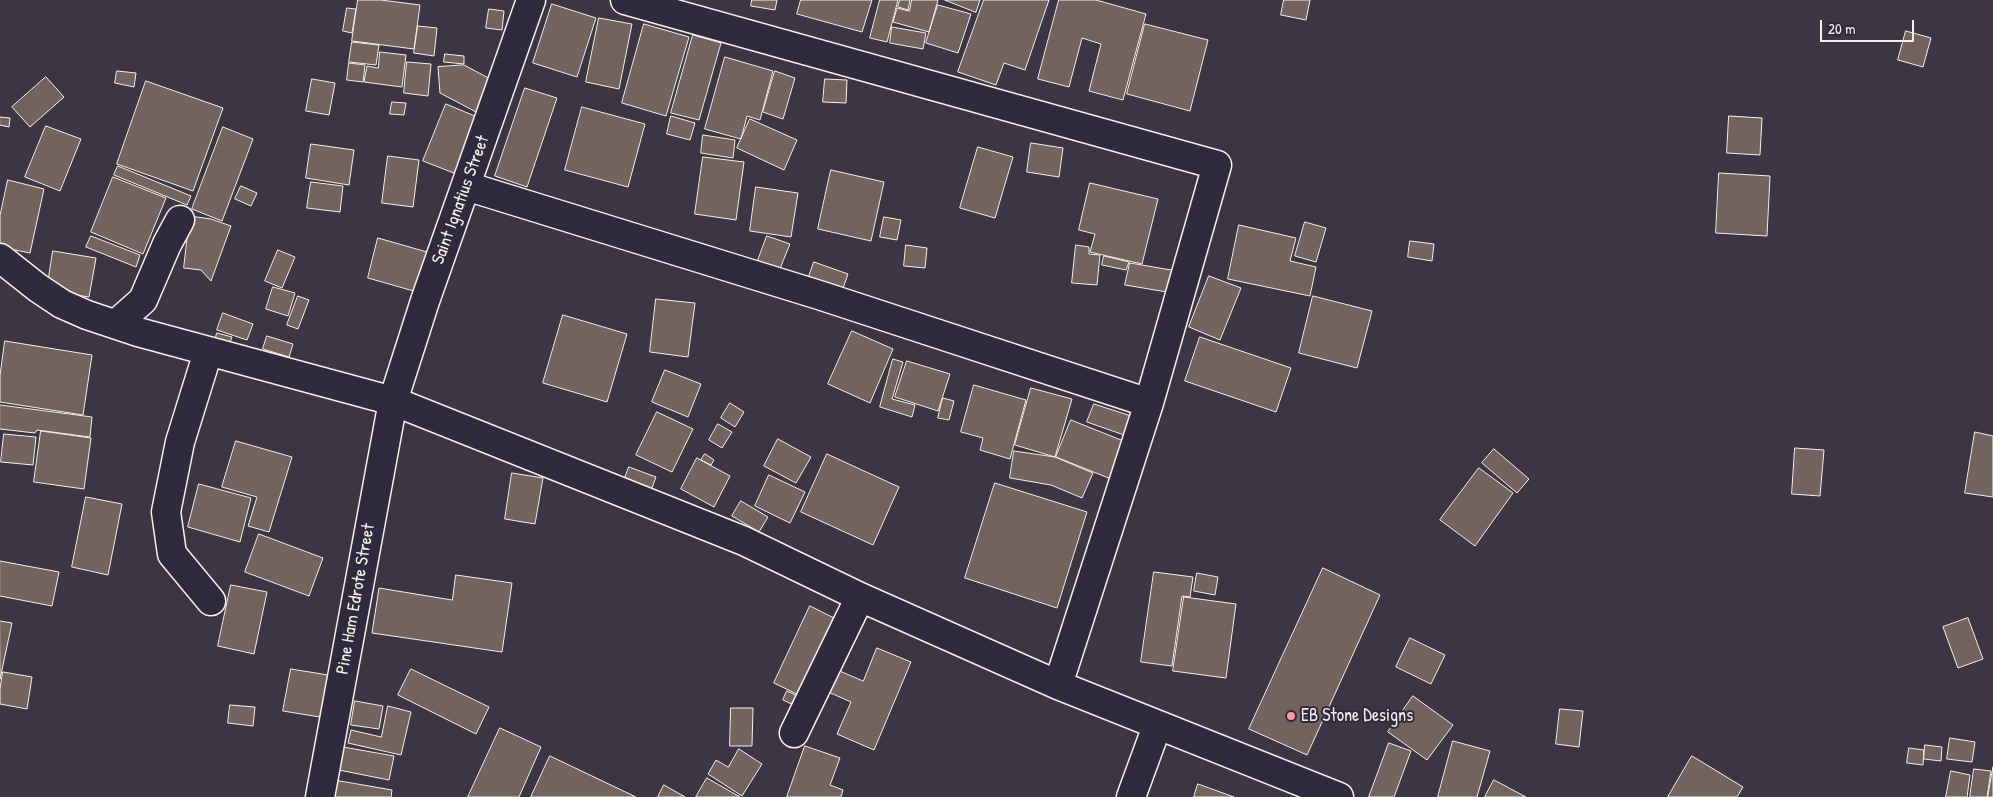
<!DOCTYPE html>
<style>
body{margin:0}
#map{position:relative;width:1993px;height:797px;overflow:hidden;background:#3c3544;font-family:"Patrick Hand",sans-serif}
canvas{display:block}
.scale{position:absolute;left:1820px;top:20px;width:94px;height:22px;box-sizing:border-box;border:2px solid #f4f1e8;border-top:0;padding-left:6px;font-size:15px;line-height:18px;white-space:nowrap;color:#f4f1e8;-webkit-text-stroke:4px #2f2a3d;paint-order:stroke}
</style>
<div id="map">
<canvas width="1993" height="797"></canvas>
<div class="scale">20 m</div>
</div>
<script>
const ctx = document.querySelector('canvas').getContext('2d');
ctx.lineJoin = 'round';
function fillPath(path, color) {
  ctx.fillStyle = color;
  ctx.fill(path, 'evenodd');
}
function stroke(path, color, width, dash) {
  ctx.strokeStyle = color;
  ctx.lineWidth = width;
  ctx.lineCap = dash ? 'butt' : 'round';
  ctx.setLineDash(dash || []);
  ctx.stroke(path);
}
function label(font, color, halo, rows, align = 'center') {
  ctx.font = font + ' "Patrick Hand",sans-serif';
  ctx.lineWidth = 4;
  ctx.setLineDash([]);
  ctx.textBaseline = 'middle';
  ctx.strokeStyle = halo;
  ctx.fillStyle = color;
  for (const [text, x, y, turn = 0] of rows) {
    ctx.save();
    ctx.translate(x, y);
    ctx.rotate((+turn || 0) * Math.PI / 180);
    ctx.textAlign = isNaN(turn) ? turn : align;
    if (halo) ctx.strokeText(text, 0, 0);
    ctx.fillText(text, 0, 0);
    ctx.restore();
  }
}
const building = new Path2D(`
 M358,0H381L420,5L414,49L352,41Z
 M752,0H777L775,10L751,6Z
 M801,0H872L862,32L797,14Z
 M880,0H898L887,42L870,38Z
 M900,0H910L908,10L898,7Z
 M912,0H938L929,32L893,22L897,8L909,11Z
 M945,0H980L976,12Z
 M984,0H1049L1025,70L1004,63L996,85L958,72Z
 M1059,0H1096L1146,14L1123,100L1089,91L1101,44L1082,38L1069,87L1038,79Z
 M1284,0H1310L1306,20L1281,15Z
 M552,4L596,18L577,77L533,63Z
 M938,5L971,14L958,53L926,43Z
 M347,8L356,9L352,33L343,31Z
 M489,9L504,11L502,30L486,28Z
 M599,18L632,24L619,89L586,82Z
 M644,24L689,37L666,116L622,103Z
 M1145,24L1208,40L1190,111L1127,94Z
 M418,26L437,28L434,56L414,53Z
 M892,27L926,33L923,49L890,43Z
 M1906,31L1931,38L1923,67L1898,60Z
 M693,35L721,43L699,120L671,113Z
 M352,42L379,45L376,65L349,62Z
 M380,52L406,55L402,87L364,82L367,66L378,68Z
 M445,54L464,56V64L444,62Z
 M725,57L773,71L760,120L747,116L741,139L705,129Z
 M407,62L431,64L428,96L404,93Z
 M349,63L365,65L363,82L347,80Z
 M464,65L496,82L480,114L440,93L438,67Z
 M117,71L136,73L134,87L115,83Z
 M775,71L795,78L783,119L763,112Z
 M46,77L64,97L30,127L12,107Z
 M312,79L335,83L329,115L306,111Z
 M825,79L847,80L846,103L823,102Z
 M146,81L223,108L193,191L117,164Z
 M525,88L557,98L527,187L495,176Z
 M392,102L406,103L404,115L390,114Z
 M446,104L482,119L459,175L423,161Z
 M582,107L645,124L628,187L565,170Z
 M671,116L695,123L690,140L667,134Z
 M1729,116L1762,118L1760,155L1727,153Z
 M0,117L10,118L9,127L0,125Z
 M750,119L797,140L784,170L737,148Z
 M46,126L81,139L60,191L25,177Z
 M223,127L253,139L222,221L192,209Z
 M703,135L735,140L733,158L701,153Z
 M1031,143L1063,148L1059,177L1027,172Z
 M311,144L354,150L349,185L306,178Z
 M978,147L1013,157L995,218L960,208Z
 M388,156L419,160L413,207L382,203Z
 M703,157L744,162L736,220L695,214Z
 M118,166L191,196L187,205L114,175Z
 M831,170L884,182L871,241L818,229Z
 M1719,173L1770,176L1767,236L1716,233Z
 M113,177L166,198L143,254L91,232Z
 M8,180L44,189L30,253L0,247V216Z
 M311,182L343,186L340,212L307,208Z
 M1090,183L1158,199L1142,264L1090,252L1095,234L1079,230Z
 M241,186L257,193L251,206L235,199Z
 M756,187L798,193L791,237L750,231Z
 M190,216L211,219L231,226L211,281L201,270L184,268Z
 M884,217L901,220L897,240L880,237Z
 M1305,222L1326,228L1316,262L1295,256Z
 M1239,225L1296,238L1290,261L1316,267L1310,296L1228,279Z
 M91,236L140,255L136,267L86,247Z
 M767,236L790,244L779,271L757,263Z
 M378,238L427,252L417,292L368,278Z
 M1410,241L1434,244L1432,261L1408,257Z
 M906,245L927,248L925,268L904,266Z
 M1076,245L1089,247V254L1100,255L1097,285L1072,283Z
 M278,250L295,257L282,288L265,281Z
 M53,251L96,258L89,297L47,290Z
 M1104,256L1129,262L1126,270L1102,265Z
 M814,262L848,274L840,297L806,285Z
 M1130,263L1177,271L1173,293L1125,285Z
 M1209,276L1241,288L1220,340L1189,327Z
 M273,287L295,293L288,316L266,309Z
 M298,296L309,300L298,329L287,325Z
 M1313,296L1372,311L1357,368L1299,353Z
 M656,299L695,303L688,357L650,352Z
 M223,313L253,324L247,340L217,330Z
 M563,315L627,334L607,402L543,383Z
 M852,331L893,349L870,403L828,384Z
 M217,333L232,337L229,345L215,341Z
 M267,336L293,344L289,357L263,349Z
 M1200,337L1291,368L1276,412L1185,381Z
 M5,341L92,355L83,415L0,402V376Z
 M893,359L903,362L892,399L915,405L912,417L880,407Z
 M907,361L950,374L938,411L895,397Z
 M665,370L701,384L688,417L652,402Z
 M974,385L1026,400L1010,459L980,450L983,438L961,432Z
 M1031,388L1072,399L1055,457L1015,445Z
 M943,398L954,401L949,420L938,418Z
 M730,403L744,412L735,427L721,418Z
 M1094,404L1131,416L1124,435L1087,422Z
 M0,405L92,417L90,437L37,430L35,433L0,429Z
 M657,412L693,429L672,472L636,455Z
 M1071,420L1126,442L1111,479L1056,457Z
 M718,424L732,432L722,448L709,440Z
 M41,431L91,438L84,489L34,482Z
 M1975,432L1993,436V497L1965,493Z
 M4,434L36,437L33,465L1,462Z
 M778,439L811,457L796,483L764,466Z
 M236,441L292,457L269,532L248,526L257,497L222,487Z
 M1795,448L1824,450L1820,496L1792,494Z
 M1494,449L1529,479L1517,493L1482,463Z
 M1014,451L1055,457L1093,473L1082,498L1051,485L1010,478Z
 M705,454L714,460L711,465L701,460Z
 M827,454L899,487L873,545L801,512Z
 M697,458L730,476L714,507L681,489Z
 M629,467L656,477L649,496L622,486Z
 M1479,468L1513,493L1475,546L1440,520Z
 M512,473L543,478L535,524L505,519Z
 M769,475L805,492L790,523L755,506Z
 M995,483L1087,512L1057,608L965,578Z
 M199,484L251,498L240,542L188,527Z
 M86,497L122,504L108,575L72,567Z
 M741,501L768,517L759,532L732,516Z
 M259,534L323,558L309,596L245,572Z
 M0,561L59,572L52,606L0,596Z
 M1323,568L1380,595L1307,755L1249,729Z
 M1154,572L1193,577L1190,597L1182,596L1172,666L1141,662Z
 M1197,573L1218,577L1215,595L1194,591Z
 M456,575L512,583L502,652L372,633L379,588L452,600Z
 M231,585L267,592L254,654L218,646Z
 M1184,597L1236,604L1226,678L1173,671Z
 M810,606L838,620L801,696L774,683Z
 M1968,618L1983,659L1958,668L1943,627Z
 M0,621L12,623L0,679Z
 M1410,638L1445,655L1431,684L1396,667Z
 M877,648L911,662L874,750L837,734L851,702L826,691L835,669L863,681Z
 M291,669L328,675L320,717L283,711Z
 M411,669L489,707L476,734L398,695Z
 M3,672L32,677L27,709L0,704V689Z
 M787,691L802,698L798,707L783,700Z
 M1413,696L1453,725L1427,760L1388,732Z
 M355,701L383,706L379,729L351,725Z
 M230,705L255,707L253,726L228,723Z
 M388,706L411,712L401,755L348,743L351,730L381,737Z
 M731,708H753L752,746H730Z
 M1560,709L1583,711L1579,747L1556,744Z
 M500,728L541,747L519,797H468Z
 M1950,738L1975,742L1972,762L1947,759Z
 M1453,741L1490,751L1477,797H1438Z
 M1389,743L1411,751L1394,797H1369Z
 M1925,745L1942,747L1941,761L1924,759Z
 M805,746L840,758L830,785L843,790L841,797H787Z
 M343,747L394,756L389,780L339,770Z
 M1909,748L1924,750L1923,765L1907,763Z
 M739,749L762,764L742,796L708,774L716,760L728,767Z
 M550,756L636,797H531Z
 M1692,756L1743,787L1737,797H1668Z
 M1993,767V797H1988Z
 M1974,769L1991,771L1987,797H1970Z
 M1951,771L1970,775L1967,797H1946Z
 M707,778L740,797H696Z
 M334,780L392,790L391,797H332Z
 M1494,780L1526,797H1485Z
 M1198,784L1234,797H1194Z
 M664,785L685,797H658Z`);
const minor = new Path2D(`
 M625,0L1217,165L1149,403L1058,685
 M466,186L819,295L1149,403
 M0,258L38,288L62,304L87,315L138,332L393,401L744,541L860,597L1058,685L1339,797
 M116,324L143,300L167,244L180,220
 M208,352L180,442L166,512L172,554L211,601
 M794,733L860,597
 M320,797L393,401L425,301L531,0
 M1131,797L1157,726`);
const markers = [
 [1291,716,5,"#ff9aa2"]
];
const streetNames = [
 ["Saint Ignatius Street",461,200,-70],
 ["Pine Ham Edrote Street",356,599,-80]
];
const poiNames = [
 ["EB Stone Designs",1301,716]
];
fillPath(building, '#72635f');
stroke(building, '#f4f1e8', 1);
stroke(minor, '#f4f1e8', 31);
stroke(minor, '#2f2a3d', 28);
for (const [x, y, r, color] of markers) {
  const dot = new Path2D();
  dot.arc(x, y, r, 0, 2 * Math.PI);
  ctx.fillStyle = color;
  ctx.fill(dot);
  stroke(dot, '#2f2a3d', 2);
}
label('18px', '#f4f1e8', '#2f2a3d', streetNames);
label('18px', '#f4f1e8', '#2f2a3d', poiNames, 'left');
</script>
